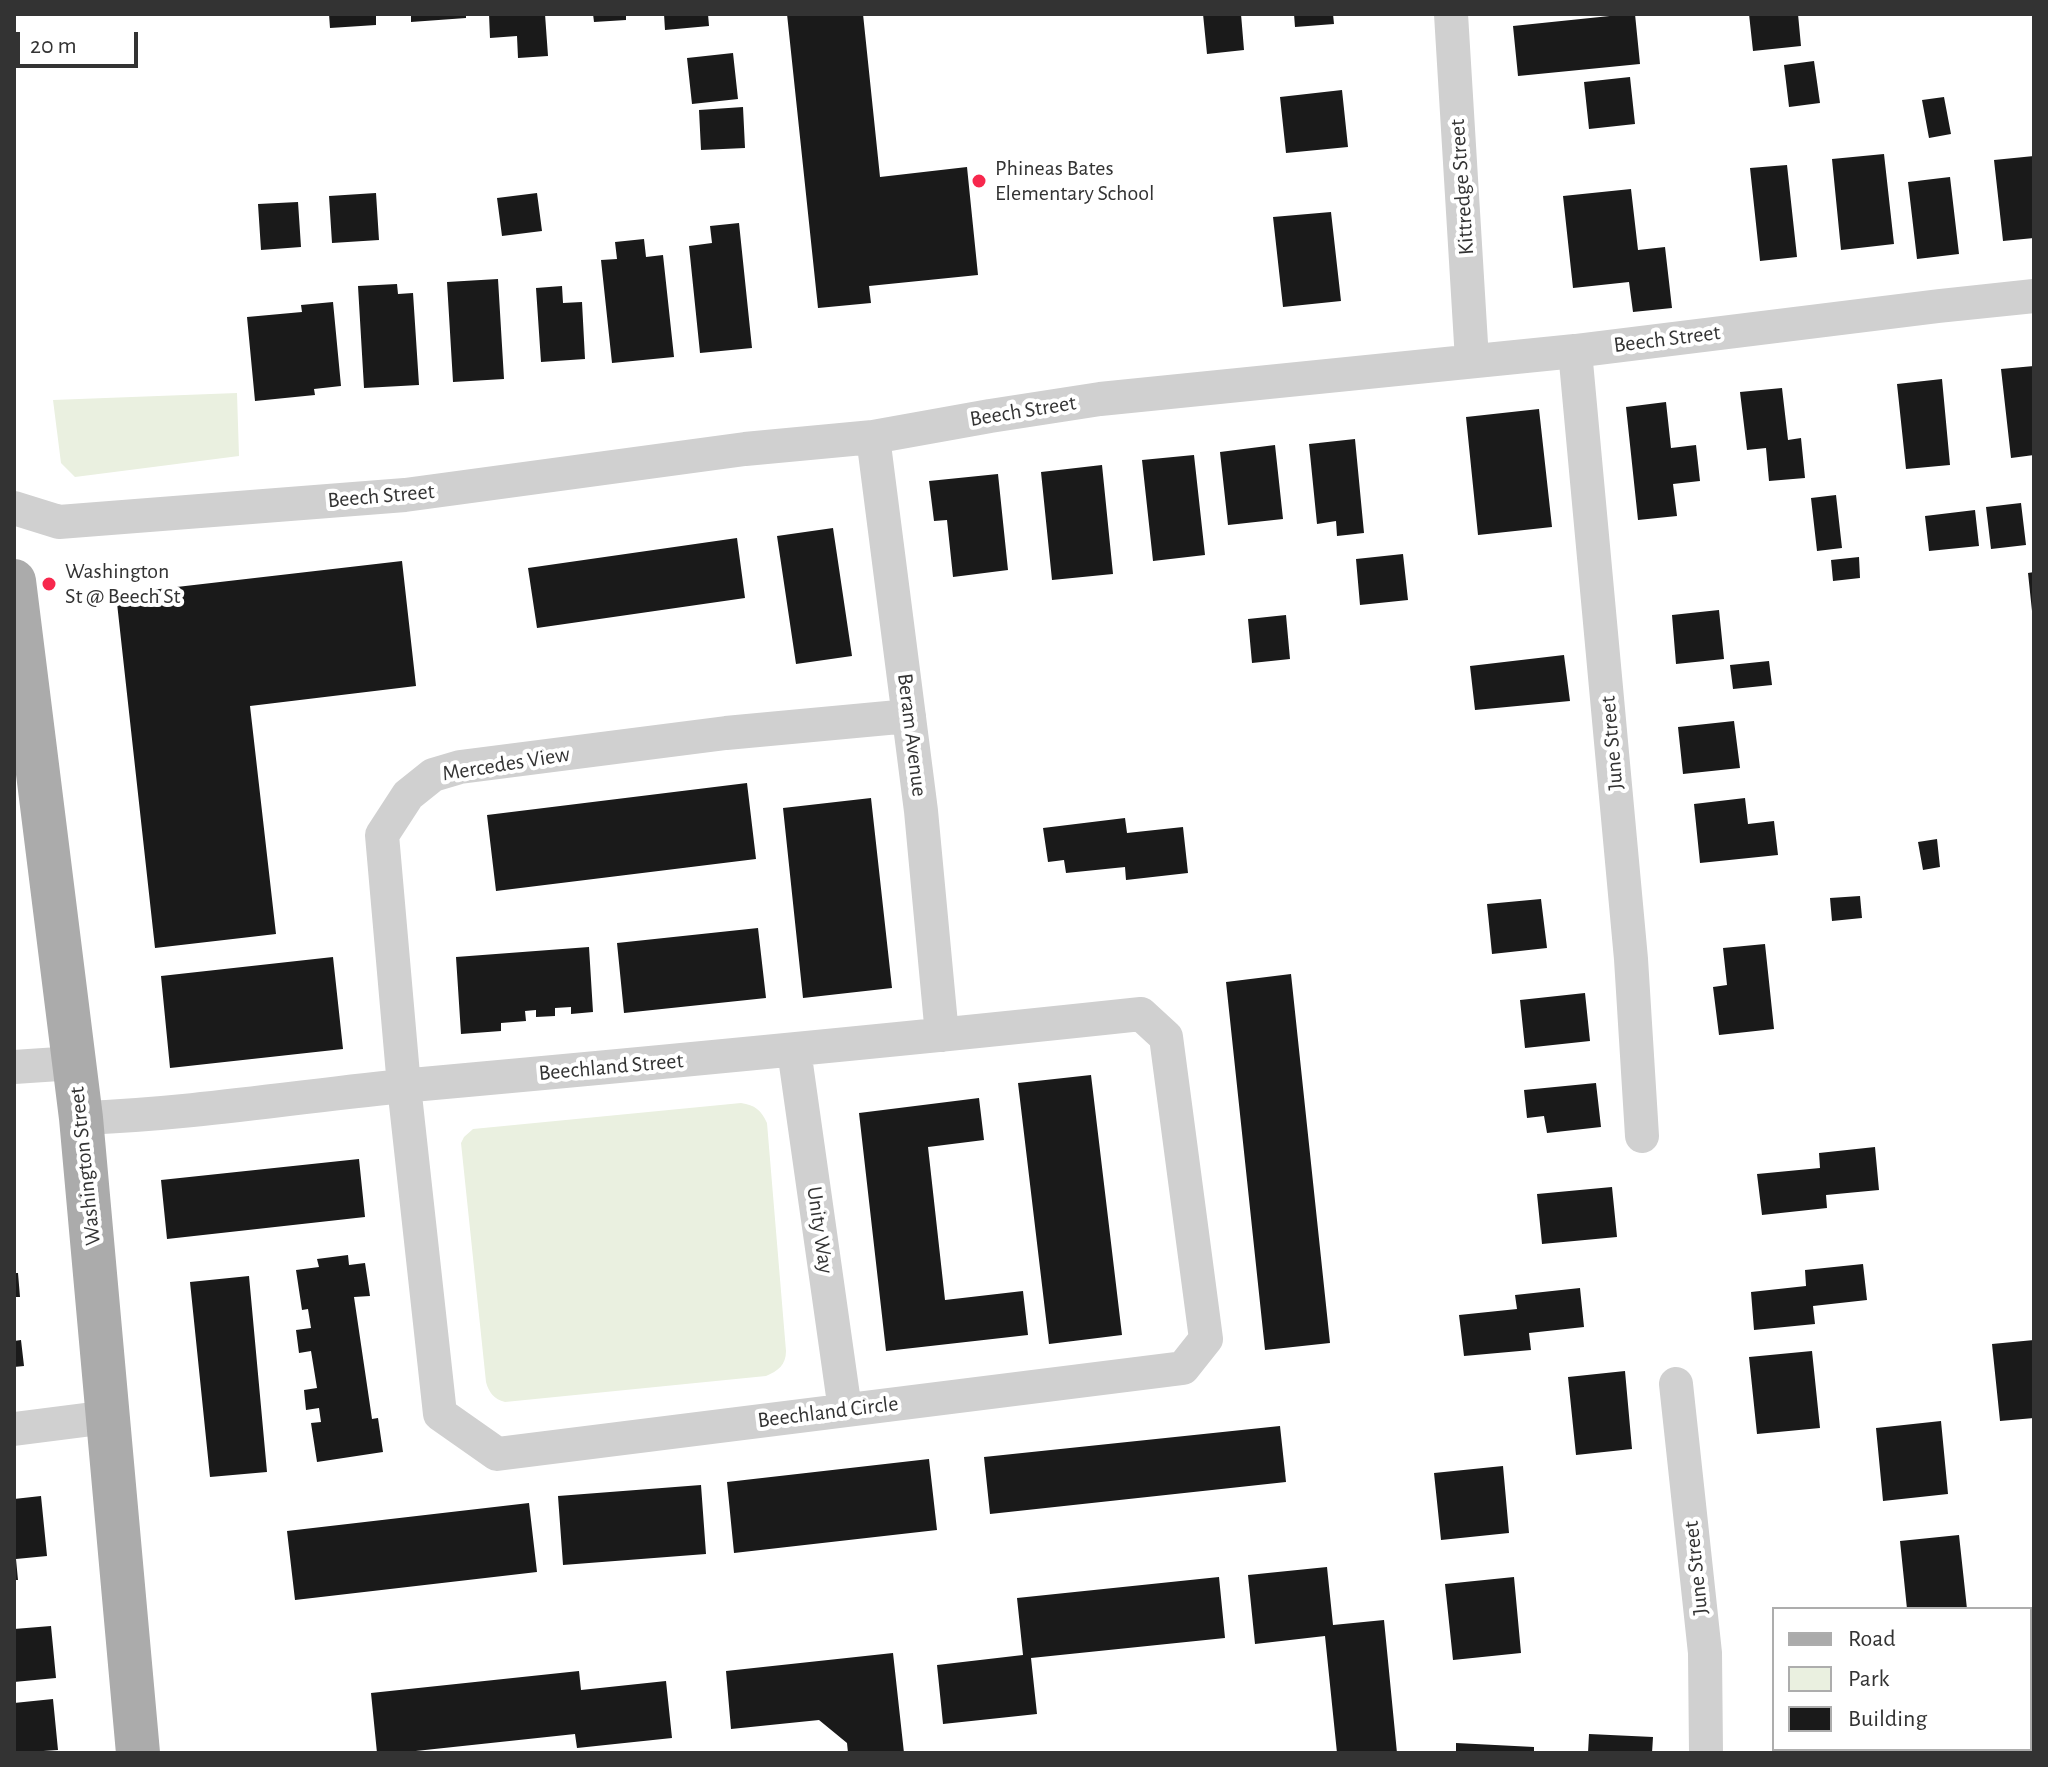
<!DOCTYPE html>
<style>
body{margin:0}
#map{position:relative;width:2048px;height:1767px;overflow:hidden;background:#fff;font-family:"Alegreya Sans",sans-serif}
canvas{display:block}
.frame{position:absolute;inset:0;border:16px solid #333;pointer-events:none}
.legend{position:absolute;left:1772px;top:1607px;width:260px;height:144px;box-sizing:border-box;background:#fff;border:2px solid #adadad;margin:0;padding:10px 14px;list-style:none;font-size:24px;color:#333}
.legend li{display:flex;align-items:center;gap:16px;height:40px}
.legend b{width:40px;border:2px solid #adadad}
.scale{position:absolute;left:16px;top:32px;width:122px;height:36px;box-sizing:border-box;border:4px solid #333;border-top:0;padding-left:10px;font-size:24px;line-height:28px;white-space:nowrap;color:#333;-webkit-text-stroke:6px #fff;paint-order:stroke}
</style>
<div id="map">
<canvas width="2048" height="1767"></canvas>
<div class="frame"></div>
<ul class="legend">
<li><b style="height:10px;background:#ababab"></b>Road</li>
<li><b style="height:22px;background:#eaf0e0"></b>Park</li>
<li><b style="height:22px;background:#1a1a1a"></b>Building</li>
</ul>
<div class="scale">20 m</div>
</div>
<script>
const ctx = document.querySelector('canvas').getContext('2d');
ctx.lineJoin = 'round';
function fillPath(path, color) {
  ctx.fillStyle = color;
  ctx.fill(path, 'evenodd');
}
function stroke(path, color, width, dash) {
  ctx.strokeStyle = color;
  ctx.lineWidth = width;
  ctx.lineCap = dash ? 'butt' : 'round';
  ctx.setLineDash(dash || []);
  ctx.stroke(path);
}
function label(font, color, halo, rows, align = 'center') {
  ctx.font = font + ' "Alegreya Sans",sans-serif';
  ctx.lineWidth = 8;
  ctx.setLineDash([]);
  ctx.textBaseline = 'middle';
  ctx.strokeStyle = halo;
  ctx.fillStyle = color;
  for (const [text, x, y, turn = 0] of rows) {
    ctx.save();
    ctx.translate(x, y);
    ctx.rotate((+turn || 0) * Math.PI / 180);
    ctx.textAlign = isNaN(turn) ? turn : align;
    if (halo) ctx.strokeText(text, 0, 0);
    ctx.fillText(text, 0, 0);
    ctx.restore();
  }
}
const green = new Path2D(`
 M237,393L239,456L75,477L61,463L53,400Z
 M741,1103C755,1105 761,1110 767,1123L786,1351C786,1365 778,1371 766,1376L505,1402C494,1399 489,1393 486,1382L461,1143L464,1137L473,1129Z`);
const building = new Path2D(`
 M329,14H376V25L330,28Z
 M411,14H466V18L411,22Z
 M489,14H545L548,56L518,58L517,36L490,38Z
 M593,14H626V20L594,22Z
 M664,14H708L709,26L665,30Z
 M787,14H863L880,177L967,167L978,275L869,286L871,303L818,308Z
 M1203,14H1241L1244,50L1207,54Z
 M1294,14H1333L1334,24L1295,27Z
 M1629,14H1635L1640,64L1518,76L1513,26Z
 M1749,14H1798L1801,46L1753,51Z
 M733,53L738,99L692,104L687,58Z
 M1814,61L1820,103L1789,107L1784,65Z
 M1630,77L1635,124L1589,129L1584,82Z
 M1342,90L1348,147L1286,153L1280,97Z
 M1944,97L1951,134L1929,138L1922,100Z
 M743,107L745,148L701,150L699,110Z
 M1884,154L1894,244L1841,250L1832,159Z
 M2034,156V238L2003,241L1994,160Z
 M1787,165L1797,257L1760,261L1750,168Z
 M1950,177L1959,254L1917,259L1908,182Z
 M1631,189L1638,250L1665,247L1672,308L1633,312L1629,282L1573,288L1563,196Z
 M376,193L379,240L332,243L329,196Z
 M537,193L542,231L502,236L497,198Z
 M298,202L301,247L261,250L258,204Z
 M1331,212L1341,301L1283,307L1273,217Z
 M739,223L752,348L700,353L689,246L712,243L710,226Z
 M644,239L646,257L663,255L674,357L612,363L601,260L617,259L615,242Z
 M498,279L504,379L453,382L447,282Z
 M397,284L398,294L413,293L419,385L364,388L358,286Z
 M562,286L563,303L582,302L585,359L541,362L536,288Z
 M333,302L341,386L314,389L315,395L255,401L247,317L302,312L301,305Z
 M2034,366V455L2011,458L2001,369Z
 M1942,379L1950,465L1906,469L1897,384Z
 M1782,388L1788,440L1801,438L1805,478L1769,481L1766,448L1747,450L1740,392Z
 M1666,402L1671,448L1696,445L1700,481L1673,484L1677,516L1638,520L1626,407Z
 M1539,409L1552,527L1478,535L1466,417Z
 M1355,439L1364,533L1337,536L1336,521L1317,524L1309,444Z
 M1275,445L1283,519L1228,525L1220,452Z
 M1194,455L1205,555L1153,561L1142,460Z
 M1102,465L1113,574L1052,580L1041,472Z
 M998,474L1008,570L953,577L947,520L934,521L929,481Z
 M1836,495L1842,548L1817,551L1811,498Z
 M2021,503L2026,545L1991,549L1986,507Z
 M1975,510L1979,546L1929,551L1925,516Z
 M833,528L852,656L796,664L777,536Z
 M737,538L745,598L537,628L528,568Z
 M1403,554L1408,600L1360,605L1356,559Z
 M1859,557L1860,578L1833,581L1831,560Z
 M402,561L416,686L250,706L276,934L155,948L116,594Z
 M2034,572V611H2032L2028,573Z
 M1719,610L1724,659L1676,664L1672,615Z
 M1286,615L1290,659L1252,663L1248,619Z
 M1564,655L1570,701L1475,710L1470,666Z
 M1769,661L1772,685L1733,689L1730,665Z
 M1734,721L1740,768L1683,774L1678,727Z
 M747,783L756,859L496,891L487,815Z
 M871,798L892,988L803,998L783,808Z
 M1745,798L1748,824L1774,821L1778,855L1700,863L1694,804Z
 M1125,818L1127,833L1183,827L1188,873L1126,880L1125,867L1066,873L1064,860L1048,862L1043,828Z
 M1937,839L1940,867L1923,870L1918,842Z
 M1860,896L1862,918L1832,921L1830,898Z
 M1541,899L1547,948L1492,954L1487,904Z
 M758,928L766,998L624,1013L617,943Z
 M1765,944L1774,1029L1719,1035L1713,987L1727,985L1723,948Z
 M589,947L593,1012L571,1014V1007L555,1008V1016L536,1017V1010L525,1011L526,1021L501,1023V1031L461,1034L456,957Z
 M333,957L343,1049L170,1068L161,976Z
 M1291,974L1330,1343L1265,1350L1226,982Z
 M1585,993L1590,1041L1525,1048L1520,1000Z
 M1091,1075L1122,1335L1049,1344L1018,1083Z
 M1596,1083L1601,1127L1547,1133L1544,1116L1527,1118L1524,1090Z
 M979,1098L984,1140L928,1147L945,1300L1023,1291L1028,1335L886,1351L859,1113Z
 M1875,1147L1879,1190L1826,1195L1827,1208L1762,1215L1757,1174L1820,1168L1819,1153Z
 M359,1159L365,1217L167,1239L161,1180Z
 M1612,1187L1617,1237L1542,1244L1537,1194Z
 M348,1255L349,1265L365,1263L370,1296L354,1297L372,1419L378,1418L383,1452L317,1462L311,1423L321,1422L319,1408L306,1410L304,1390L317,1388L311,1351L299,1353L296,1330L311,1328L308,1309L302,1310L296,1270L319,1267L317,1259Z
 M1863,1264L1867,1300L1813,1306L1815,1324L1754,1330L1751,1292L1806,1286L1805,1270Z
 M14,1273H18L20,1297H14Z
 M249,1276L267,1472L210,1477L190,1282Z
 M1580,1288L1584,1327L1529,1333L1531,1350L1464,1356L1459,1315L1517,1309L1515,1295Z
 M21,1340L24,1366L14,1367V1341Z
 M2034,1340V1418L2000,1421L1992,1344Z
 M1812,1351L1820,1428L1757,1434L1749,1357Z
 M1625,1371L1632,1449L1576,1455L1568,1377Z
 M1941,1421L1948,1494L1883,1501L1876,1428Z
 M1280,1426L1286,1482L990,1514L984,1457Z
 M929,1459L937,1530L734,1553L727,1482Z
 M1503,1466L1509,1533L1441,1540L1434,1473Z
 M701,1485L706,1554L563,1565L558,1496Z
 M41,1496L47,1556L16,1559L18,1580H14V1499Z
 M529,1503L537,1572L295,1600L287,1531Z
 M1959,1535L1967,1609H1907L1900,1541Z
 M1327,1567L1333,1625L1384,1620L1397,1753H1337L1325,1636L1255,1644L1248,1575Z
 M1219,1577L1225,1638L1031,1658L1037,1714L943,1724L937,1665L1023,1655L1017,1598Z
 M1514,1577L1521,1653L1453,1660L1445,1584Z
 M51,1626L56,1678L14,1682V1629Z
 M893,1653L904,1753H848L847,1743L819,1720L731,1729L726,1671Z
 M579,1671L581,1690L666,1681L672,1738L577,1748L575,1734L397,1753H377L371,1693Z
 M53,1699L58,1750L14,1753V1703Z
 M1589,1734L1653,1737L1652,1753H1588Z
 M1456,1743L1534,1747V1753H1456Z`);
const street = new Path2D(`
 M1451,14L1472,360
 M1575,351L1631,959L1642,1136
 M873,437L921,811L942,1035
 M14,508L59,522L405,495L745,449L873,437L990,416L1100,399L1575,351L1939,306L2034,296
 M794,1050L845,1410
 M14,1067L74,1063
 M81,1118C192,1114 302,1096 412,1085C655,1063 898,1040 1141,1014L1166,1037L1206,1339L1183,1368L497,1454L440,1414L404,1086L382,835L408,795L433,775L460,767L726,733L909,716
 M1676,1384L1705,1653L1706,1753
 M14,1429L108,1417`);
const primary = new Path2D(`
 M14,581L81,1118L138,1753`);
const markers = [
 [979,181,8,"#f7284d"],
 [49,584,8,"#f7284d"]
];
const poiNames = [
 ["Phineas Bates",995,168],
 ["Elementary School",995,193],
 ["Washington",65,571],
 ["St @ Beech St",65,596]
];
const streetNames = [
 ["Kittredge Street",1462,187,-94],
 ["Beech Street",1667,339,-7],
 ["Beech Street",1023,411,-9],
 ["Beech Street",381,496,-5],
 ["Beram Avenue",912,735,83],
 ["June Street",1612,743,-95],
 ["Mercedes View",506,764,-9],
 ["Beechland Street",611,1067,-5],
 ["Washington Street",85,1166,-96],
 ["Unity Way",820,1230,82],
 ["Beechland Circle",828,1412,-7],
 ["June Street",1696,1568,-96]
];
fillPath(green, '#eaf0e0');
fillPath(building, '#1a1a1a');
stroke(street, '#d0d0d0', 34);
stroke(primary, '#ababab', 44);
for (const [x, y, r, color] of markers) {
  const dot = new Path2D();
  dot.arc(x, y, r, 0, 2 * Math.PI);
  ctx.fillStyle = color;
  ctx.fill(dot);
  stroke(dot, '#fff', 3);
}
label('22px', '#333', '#fff', poiNames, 'left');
label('22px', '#333', '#fff', streetNames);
</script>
